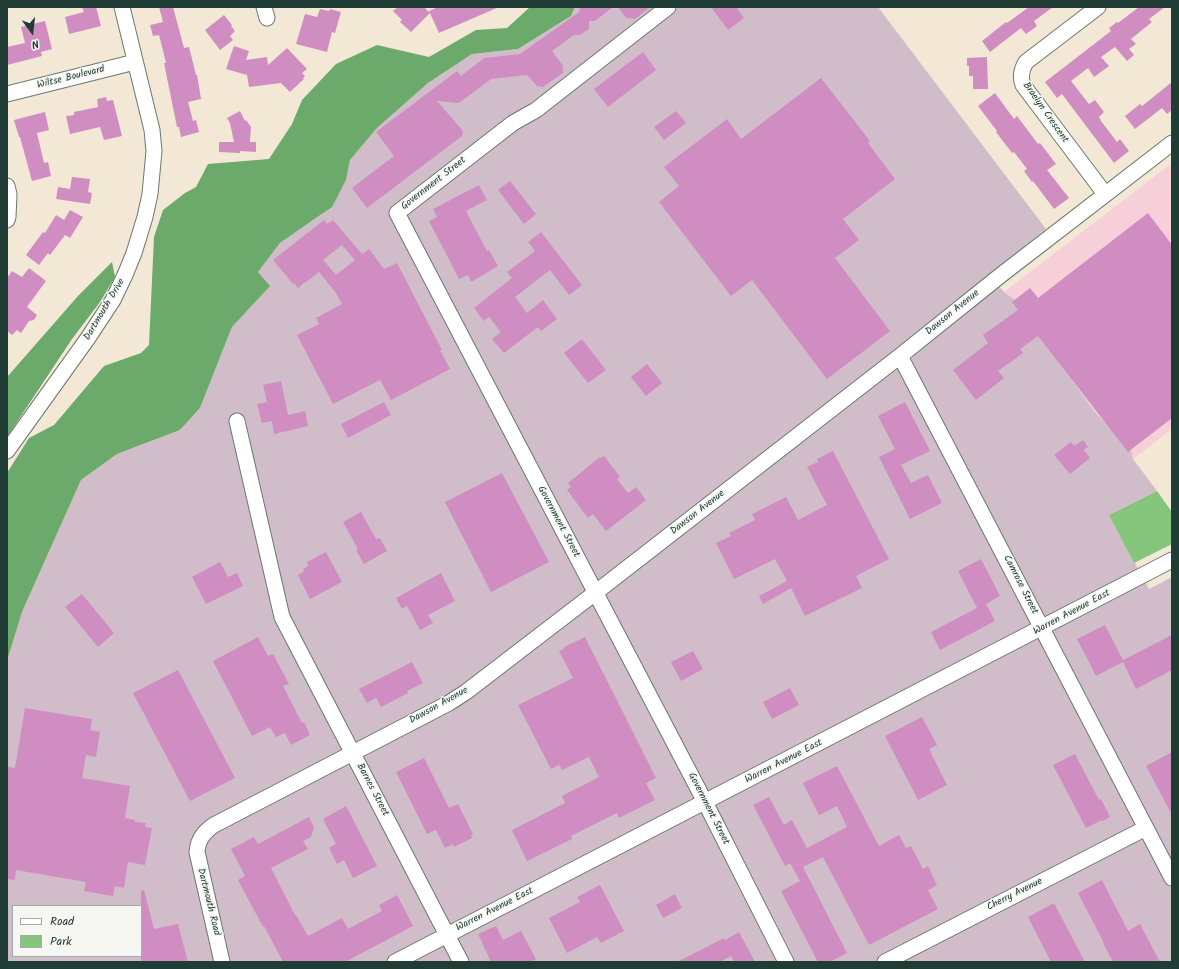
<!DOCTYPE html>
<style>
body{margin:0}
#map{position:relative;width:1179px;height:969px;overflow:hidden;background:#f3e8d5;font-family:Kalam,sans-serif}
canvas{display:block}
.frame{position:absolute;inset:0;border:8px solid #1f3d34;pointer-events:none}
.legend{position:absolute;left:12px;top:905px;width:130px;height:52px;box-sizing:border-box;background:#f6f6f2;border:1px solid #a0aca6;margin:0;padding:5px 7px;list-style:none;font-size:12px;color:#1f3d34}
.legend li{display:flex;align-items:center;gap:8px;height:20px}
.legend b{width:20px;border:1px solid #a0aca6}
.north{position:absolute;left:12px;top:12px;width:40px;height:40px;-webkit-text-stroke:3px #f6f6f2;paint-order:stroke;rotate:165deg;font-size:11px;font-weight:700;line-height:16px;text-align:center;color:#1f3d34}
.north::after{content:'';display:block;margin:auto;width:14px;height:18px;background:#1f3d34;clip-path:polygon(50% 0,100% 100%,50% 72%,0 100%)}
</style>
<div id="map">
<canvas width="1179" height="969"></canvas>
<div class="frame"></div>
<ul class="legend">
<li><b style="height:5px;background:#fff"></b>Road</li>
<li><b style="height:11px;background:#86c57c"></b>Park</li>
</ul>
<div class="north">N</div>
</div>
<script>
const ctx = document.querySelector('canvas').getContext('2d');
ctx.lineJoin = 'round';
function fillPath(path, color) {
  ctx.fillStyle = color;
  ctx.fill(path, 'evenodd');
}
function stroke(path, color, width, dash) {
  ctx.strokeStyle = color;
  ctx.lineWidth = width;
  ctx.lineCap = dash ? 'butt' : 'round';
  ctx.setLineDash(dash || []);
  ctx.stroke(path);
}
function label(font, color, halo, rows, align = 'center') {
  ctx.font = font + ' Kalam,sans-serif';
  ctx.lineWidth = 3;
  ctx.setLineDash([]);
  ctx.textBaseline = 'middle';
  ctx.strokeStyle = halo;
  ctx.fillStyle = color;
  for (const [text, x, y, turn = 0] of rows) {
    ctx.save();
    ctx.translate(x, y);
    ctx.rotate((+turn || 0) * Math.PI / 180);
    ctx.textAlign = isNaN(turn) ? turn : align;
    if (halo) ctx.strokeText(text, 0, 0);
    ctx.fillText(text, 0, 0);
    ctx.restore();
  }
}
const built = new Path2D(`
 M1172,163V429L1133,459L1130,450L1094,411L1015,300L1004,292Z`);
const industrial = new Path2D(`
 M575,7H651L660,20L677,7H878L1046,229L989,274L1004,292L1015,300L1094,411L1131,450L1133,459L1157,491L1109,515L1149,589L1172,577V962H7V661L22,612L81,480L117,454L180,430L200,408L232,327L269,286L258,272L280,243L321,215L346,180L350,160L377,128L428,83L472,54L518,49L571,16ZM13,906H141V956H13Z`);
const green = new Path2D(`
 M1157,491L1172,512V544L1134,563L1109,515Z`);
const forest = new Path2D(`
 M530,7H575L571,16L518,49L472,54L428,83L377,128L350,160L346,180L332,207L280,243L258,272L270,286L232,327L200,408L180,430L117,454L81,480L22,612L7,661V473L29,438L54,425L104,366L141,353L149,345L154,237L163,210L185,193L196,187L208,164L269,159L292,124L302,100L336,64L377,45L429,57L476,30L507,28Z
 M112,262L115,277L100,302L72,339L7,437V377L78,296Z`);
const building = new Path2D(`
 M82,7H96L101,26L69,34L65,17L84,12Z
 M159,7H173L184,48L189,47L196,75H197L201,99L188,102L193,121L196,120L199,132L181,137L179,127H177L164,63H166L159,35L153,36L150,25L163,22Z
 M398,7H424L430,13L411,32L400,22L402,20L393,11Z
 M438,7H499L439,33L429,11Z
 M580,7H613L595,21H589V29L580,35H574L552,51L563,66V73L543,87L537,86L527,75L491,79L459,103L437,101L463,131L462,136L367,208L352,188L394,156L376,132L457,71L461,76L484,58L520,54L579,12Z
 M618,7H650L635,19L626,18Z
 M711,7H736L744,18L728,30Z
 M1029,7H1053L1034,21L1037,26L1026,34L1021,28L990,52L982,41L1006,22L1007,23Z
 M1139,7H1165L1149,19L1152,22L1131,39L1136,44L1129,49L1134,55L1127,61L1115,47L1101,57L1109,66L1094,77L1088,68L1071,81L1089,104L1095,100L1104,112L1099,117L1101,121L1117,142L1120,139L1129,151L1114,163L1062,94L1057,98L1045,82L1111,31L1109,28L1117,22L1118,23Z
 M320,9L329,11L330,9L341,12L335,33L332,32L327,52L296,44L305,14L317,17Z
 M224,15L232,25L231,26L235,31L230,36L233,40L220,50L205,30Z
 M45,21L52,49L41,52L42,56L7,65V47L25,43L21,27Z
 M234,46L249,51L246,60L267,57L268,65L287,48L307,69L302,73L305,76L303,78L304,79L290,92L281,83L249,87L247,75L226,69Z
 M643,52L656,70L608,107L594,89Z
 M987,57L988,89H973V76H969V66H967V58Z
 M821,78L870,141L868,143L895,179L843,219L859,240L835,258L890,331L827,379L752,280L731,296L659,202L679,186L664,167L727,119L741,139Z
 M1172,82V110L1167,114L1162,108L1135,129L1125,116L1140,104L1142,106Z
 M995,93L1014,119L1017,116L1038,144L1040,143L1056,164L1047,170L1069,198L1054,209L1033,181L1032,182L1024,171L1027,169L1014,152L1012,153L996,132L997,131L978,106Z
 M106,97L107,101L113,100L122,136L104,140L100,127L70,134L66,116L74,115V112L98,107L97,99Z
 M240,111L245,121L246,120L251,127L250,142H256V152L240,151V153L219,152V142H234L230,123L227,118Z
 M676,111L686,123L664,140L654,127Z
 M45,112L49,130L37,133L44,163L48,162L51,176L32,181L20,137H19L14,120Z
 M72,177L90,179L88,192L92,193L90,204L56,199L58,187L70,189Z
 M510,181L536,214L524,224L498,190Z
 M479,185L487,200L466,211L487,251L489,250L498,266L471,282L468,275L459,279L429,221L437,217L433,209Z
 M70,210L83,217L70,238L65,235L50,255L48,253L39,265L26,255L43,232L45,233L56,215L64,220Z
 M1148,213L1172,245V418L1128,452L1038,336L1020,349L1023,353L998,371L1004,378L976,400L953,370L988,343L983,335L1018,310L1012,302L1030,288L1038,298Z
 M324,220L327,224L333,220L362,254L369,249L384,269L397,263L442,350H440L450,369L391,400L380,380L333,404L297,335L319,324L316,318L342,304L336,293L319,272L305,283V282L298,288L294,283L293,284L273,260ZM342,245L355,260L336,275L323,260Z
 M541,232L582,285L569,295L550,270L515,297L527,313L543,300L557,319L541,331L538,327L504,353L492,339L501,332L489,317L484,321L474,308L512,278L507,272L535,251L528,242Z
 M29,268L46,281L27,307L37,315L34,320L29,321L21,333L17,330L12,335L7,331V278L12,271L22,277Z
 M582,339L606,370L588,383L564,353Z
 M647,364L662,383L646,396L631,377Z
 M281,381L288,415L305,411L308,426L274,434L272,421L262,423L257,404L267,402L263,385Z
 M384,402L391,415L348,438L341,424Z
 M905,402L930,451L901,465L911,483L928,475L942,503L910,519L879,457L895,449L878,416Z
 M1083,440L1088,447L1084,450L1090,458L1070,474L1054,455L1071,442L1074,446Z
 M833,451L889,559L856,576L862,588L805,616L791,588L763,604L759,596L787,581L775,559L734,579L716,543L731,536L729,533L755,520L752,514L786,497L798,520L827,505L807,467L818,462L817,459Z
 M604,456L620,477L617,479L628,493L636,487L646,500L606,531L593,514L588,518L567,490L571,487L568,483L600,457L601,458Z
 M502,473L549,562L491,592L445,502Z
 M361,512L376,539L380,538L387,551L364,564L356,550L358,549L343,522Z
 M326,552L342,582L310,599L298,575L304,571L303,569L308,566L307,562Z
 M981,559L1000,596L986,604L995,621L940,650L931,632L977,608L958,571Z
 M220,562L228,577L237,573L243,586L206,604L192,577Z
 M441,573L455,601L428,615L433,623L420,630L407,606L402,609L396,598Z
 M82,594L114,633L98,647L65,607Z
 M1105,625L1123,660L1172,635V670L1136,689L1123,662L1096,676L1077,639Z
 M258,637L268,656L273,654L289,684L283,686L302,723L304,722L310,735L291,745L285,733L276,737L270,727L252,736L213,661Z
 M585,637L656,778L646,783L655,800L619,818L617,813L571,836L572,839L527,861L512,830L565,803L562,796L599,777L589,757L562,770L559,765L551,769L518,705L573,678L559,651L565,648L564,647Z
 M693,651L703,669L681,681L671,662Z
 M412,662L423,683L407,691L408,693L381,707L376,698L367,703L359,689Z
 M178,670L235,778L190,801L133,693Z
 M790,688L799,705L772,719L763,702Z
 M25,708L92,719L90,730L100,732L96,757L86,755L82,778L130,786L125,818L135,820V822L146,823L145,827L152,828L145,865L128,862L124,888L115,886L113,896L84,891L86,882L16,870L15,880L7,879V773L8,767L15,768Z
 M922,717L937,745L929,749L947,785L918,800L885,736Z
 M1172,752V815L1146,766Z
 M1075,754L1099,800L1101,799L1110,817L1103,821L1102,820L1086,828L1053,765Z
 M424,758L449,808L458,804L473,834L471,835L472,838L454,847L453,844L445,848L436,830L427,834L396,772Z
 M837,766L879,846L899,835L906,848L911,846L923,869L928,866L937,885L928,890L938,909L869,945L823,857L803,867L847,953L830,962H818L781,891L800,881L790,863L785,866L753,805L769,797L784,825L792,820L807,848L847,827L837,806L819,815L803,783Z
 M346,806L377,866L353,878L344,860L337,864L329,848L336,844L323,819Z
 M309,817L314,828L311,837L303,841L308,849L271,868L295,915H296L308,936L342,918L348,929L382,911L379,905L397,895L413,926L345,962H283L264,926L263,927L238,880L245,876L231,849L254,837L258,844Z
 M1102,880L1128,931L1140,924L1160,962H1113L1103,943H1104L1078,893Z
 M600,885L624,931L601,943L597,937L567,953L549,918L580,902L577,897Z
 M144,890L154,929L178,924L188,962H141V891Z
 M675,894L682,908L663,918L656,905Z
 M1054,903L1085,962H1051L1028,917Z
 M496,926L503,940L521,931L536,959L530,962H491L478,934Z
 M739,932L755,962H734L731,956L720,962H677L724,938L725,940Z`);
const minor = new Path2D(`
 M264,7L267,18
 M668,7L536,110L513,123L397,213L705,802L786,962
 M1098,7L1026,62C1021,70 1020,77 1023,85L1105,194
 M7,94L135,62
 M7,186L9,194L8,217L7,220
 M900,356L1172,878
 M237,421L282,617L461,962
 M7,451L88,338L113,300L125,275L134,253L145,217L150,194L154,151L152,130L122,7
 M222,962L197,852C198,839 204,832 214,825L449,703L466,692L595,593L900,356L1001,275L1172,143
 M395,962L1172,560
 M885,962L1146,828`);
const streetNames = [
 ["Wiltse Boulevard",71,78,-14],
 ["Braelyn Crescent",1045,113,55],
 ["Government Street",434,184,-38],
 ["Dartmouth Drive",105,310,-59],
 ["Dawson Avenue",953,313,-39],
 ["Dawson Avenue",698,513,-38],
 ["Government Street",558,522,62],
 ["Camrose Street",1020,585,63],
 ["Warren Avenue East",1072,613,-28],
 ["Dawson Avenue",439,706,-29],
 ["Warren Avenue East",784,762,-27],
 ["Barnes Street",372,790,62],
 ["Government Street",708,809,63],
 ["Cherry Avenue",1015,895,-27],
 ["Dartmouth Road",208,902,76],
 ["Warren Avenue East",495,910,-27]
];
fillPath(built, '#f6cfd8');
fillPath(industrial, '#d1bdca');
fillPath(green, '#86c57c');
fillPath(forest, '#6caa6c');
fillPath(building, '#d08dc1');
stroke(minor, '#69796c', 17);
stroke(minor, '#fff', 15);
label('10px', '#1f3d34', '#f6f6f2', streetNames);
</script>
